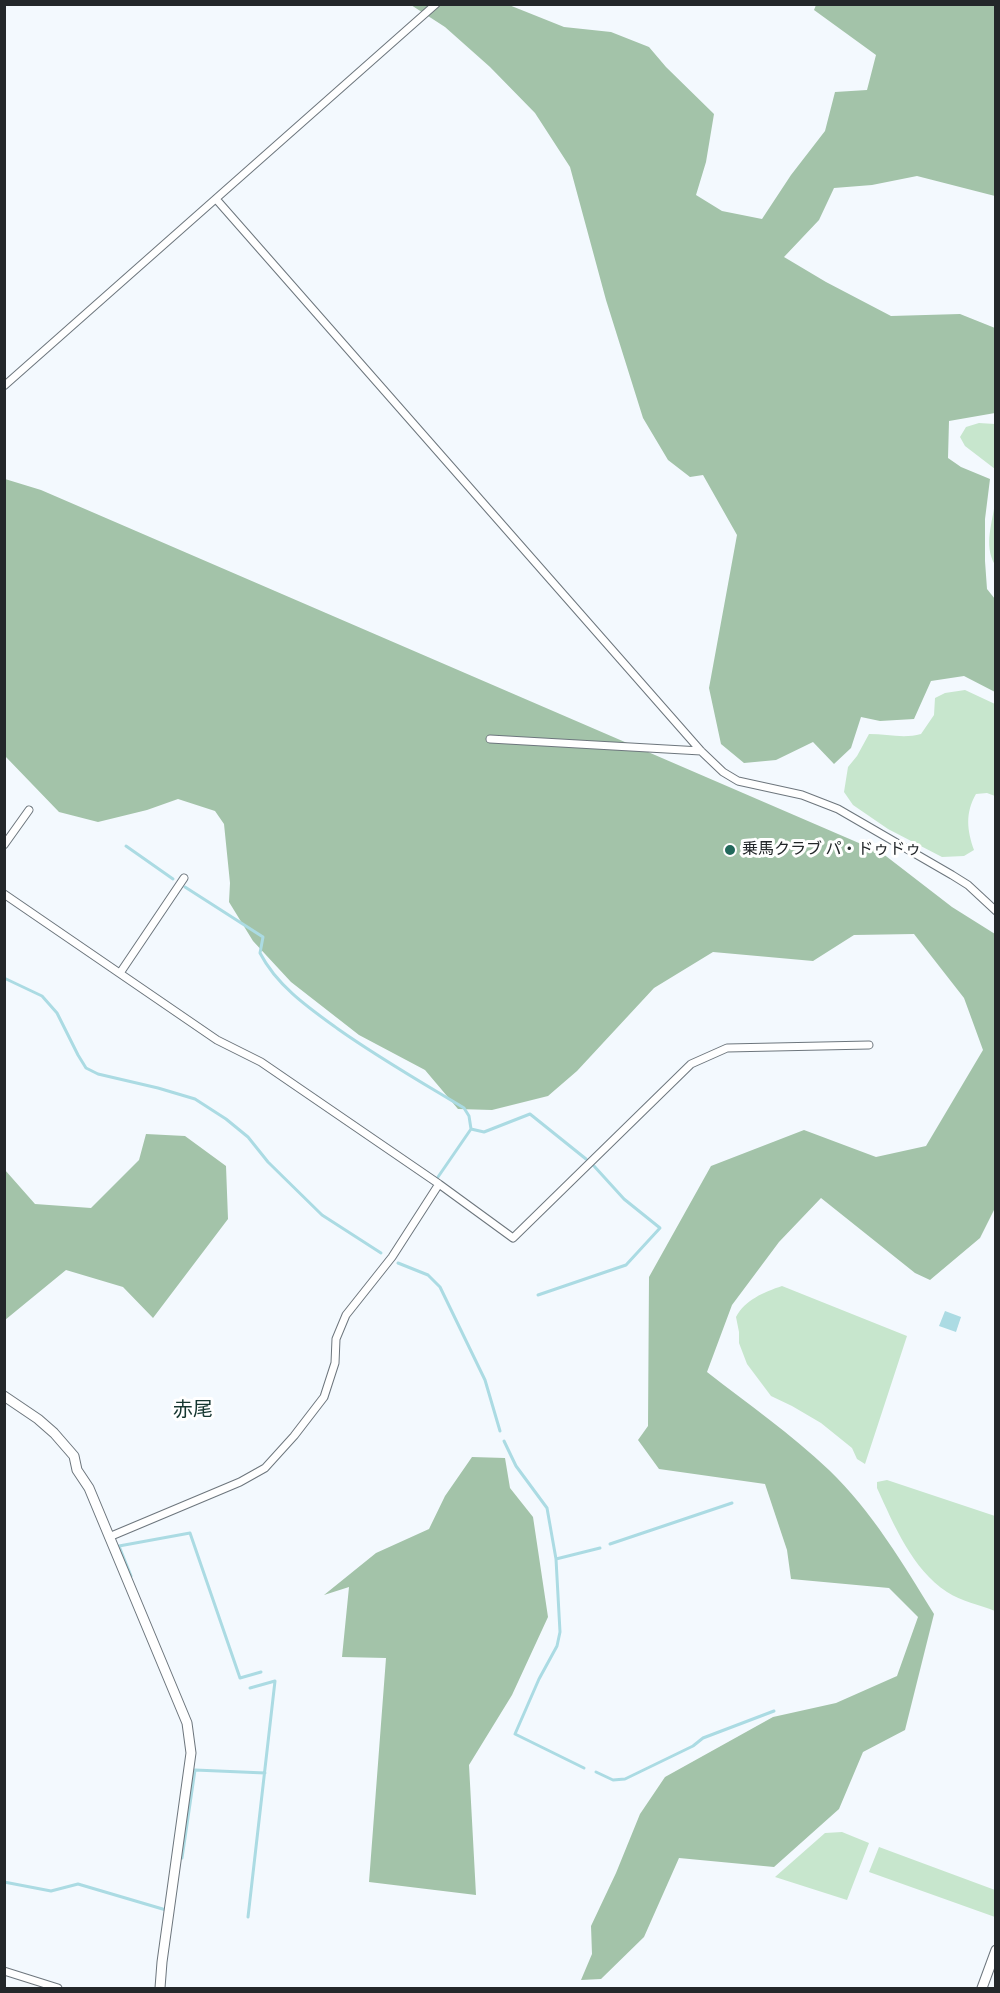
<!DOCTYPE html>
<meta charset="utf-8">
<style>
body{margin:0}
#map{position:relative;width:1000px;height:1993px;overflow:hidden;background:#f3f9fe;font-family:Bitter,serif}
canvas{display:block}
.frame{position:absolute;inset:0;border:6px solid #23272a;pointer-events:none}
</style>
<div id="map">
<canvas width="1000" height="1993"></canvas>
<div class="frame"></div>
</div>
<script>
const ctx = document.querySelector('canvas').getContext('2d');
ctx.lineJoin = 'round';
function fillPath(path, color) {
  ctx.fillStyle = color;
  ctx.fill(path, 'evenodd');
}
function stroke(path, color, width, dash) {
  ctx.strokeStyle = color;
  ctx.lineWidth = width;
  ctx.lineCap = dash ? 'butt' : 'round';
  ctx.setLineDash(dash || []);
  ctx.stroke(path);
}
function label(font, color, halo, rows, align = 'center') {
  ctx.font = font + ' Bitter,"Noto Sans JP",serif';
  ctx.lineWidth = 6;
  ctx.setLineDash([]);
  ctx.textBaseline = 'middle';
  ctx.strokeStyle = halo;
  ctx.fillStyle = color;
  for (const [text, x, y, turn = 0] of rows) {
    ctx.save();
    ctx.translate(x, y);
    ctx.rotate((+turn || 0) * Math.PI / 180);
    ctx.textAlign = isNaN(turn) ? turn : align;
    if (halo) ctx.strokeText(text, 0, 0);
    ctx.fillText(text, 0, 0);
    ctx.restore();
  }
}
const green = new Path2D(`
 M979,423L995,424V469L965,446L960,437L966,427Z
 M995,501L996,565H995C983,544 993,523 995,501Z
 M965,690L995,704V796L987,793L976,794C965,813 967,830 974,850L964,856L942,857L888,829L853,805L844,792L848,767L857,756L869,734C887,734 904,739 921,734L934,715L935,698L945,693Z
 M782,1286L907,1336L865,1464L857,1459L852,1448L821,1423L792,1406L771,1396L747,1364L739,1343V1332L736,1317C745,1300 764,1292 782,1286Z
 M887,1480L995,1516V1611C980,1605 961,1601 947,1592C912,1569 894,1525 877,1488V1482Z
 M842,1832L869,1843L847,1900L775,1877L825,1833Z
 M879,1847L995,1890V1917L869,1872Z`);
const forest = new Path2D(`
 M411,5H509L564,27L611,32L649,47L666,67L714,114L706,162L696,195L722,211L762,219L791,175L825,131L835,92L867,90L876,55L814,10L816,5H995V196L917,176L872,185L834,188L819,220L784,257L826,282L891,316L960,314L995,328V413L949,421L948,458L961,467L990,479L985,519V561L987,589L995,599V692L964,676L931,681L914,719L880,721L861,717L851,748L834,764L813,742L776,760L744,763L721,744L709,688L737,535L703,475L690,477L668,460L643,418L606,300L570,167L535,113L490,67L445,27Z
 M5,479L41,490L882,853L952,907L995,934V1208L980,1238L930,1280L915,1273L821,1198L779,1242L732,1305L707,1372C748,1404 791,1434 829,1470C871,1510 904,1565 934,1614L905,1730L863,1752L839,1809L774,1867L679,1858L644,1937L601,1979L581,1980L592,1954L591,1926L616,1873L640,1814L665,1777L773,1717L836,1703L897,1676L918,1617L889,1588L791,1579L787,1550L765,1484L659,1469L638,1440L648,1426L649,1277L711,1166L804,1130L876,1157L926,1146L983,1050L964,998L914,934L854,935L813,961L713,952L654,988L577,1071L548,1096L492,1110L458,1109L425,1070L359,1035L291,982L253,941L229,902L230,883L224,824L215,811L178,799L147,810L98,822L59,812L5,756Z
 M146,1134L185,1136L226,1166L228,1219L153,1318L123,1287L66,1270L5,1320V1170L35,1204L91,1208L139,1160Z
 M472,1457L505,1458L510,1488L533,1517L548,1617L512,1695L469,1765L476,1895L369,1882L386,1658L342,1657L349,1587L324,1595L376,1553L429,1529L445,1496Z`);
const water = new Path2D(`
 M945,1311L961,1317L956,1332L939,1326Z`);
const stream = new Path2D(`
 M126,846L173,879
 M185,887L263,937L260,953C277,986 309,1008 338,1029C379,1058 421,1082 464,1108L469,1116L471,1129L484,1132L530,1114L586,1159
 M4,978L42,996L57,1013L78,1055L86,1068L98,1074L158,1088L195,1099L226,1119L248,1137L268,1162L322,1215L381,1253
 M438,1177L471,1129
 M398,1263L428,1275L440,1287L485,1380L500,1431
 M538,1295L626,1265L660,1228L624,1199L594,1166
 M504,1441L516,1466L547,1508L556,1559
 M610,1544L732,1503
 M131,1576L119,1546L190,1533L240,1678L261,1672
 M584,1768L515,1734L539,1679L557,1646L560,1632L556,1559L600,1548
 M596,1772L613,1780L625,1779L693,1746L703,1738L774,1711
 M182,1858L195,1770L265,1773
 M4,1882L51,1891L78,1884L166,1910
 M248,1917L275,1681L250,1688`);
const minor = new Path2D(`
 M216,199L701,751L723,772L738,781L802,795L838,809L952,875L968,885L996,911
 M4,386L436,4
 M490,739L701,751
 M4,845L29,810
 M4,894L217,1040L261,1062L439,1184L513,1238L691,1064L727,1048L869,1045
 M120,973L184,878
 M109,1537L240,1482L265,1468L294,1436L324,1397L335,1363L336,1339L346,1315L392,1257L439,1184
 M4,1971L58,1988`);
const tertiary = new Path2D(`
 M4,1396L38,1419L54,1433L74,1456L77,1470L89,1488L187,1723L191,1753L162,1962L160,1988
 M982,1988L996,1950`);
const markers = [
 [730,850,6,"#22685b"]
];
const poiNames = [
 ["乗馬クラブ パ・ドゥドゥ",742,850]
];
const quarterNames = [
 ["赤尾",193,1410]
];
fillPath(green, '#c7e6cd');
fillPath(forest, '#a3c3a9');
fillPath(water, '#abdbe3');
stroke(stream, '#abdbe3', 3);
stroke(minor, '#6d767d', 9);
stroke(tertiary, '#6d767d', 11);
stroke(minor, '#fff', 7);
stroke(tertiary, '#fff', 9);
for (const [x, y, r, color] of markers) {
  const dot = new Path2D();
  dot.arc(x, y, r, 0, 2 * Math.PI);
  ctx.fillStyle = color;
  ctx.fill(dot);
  stroke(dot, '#fff', 2);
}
label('16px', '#23272a', '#fff', poiNames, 'left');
label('20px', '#15362f', '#fff', quarterNames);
</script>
